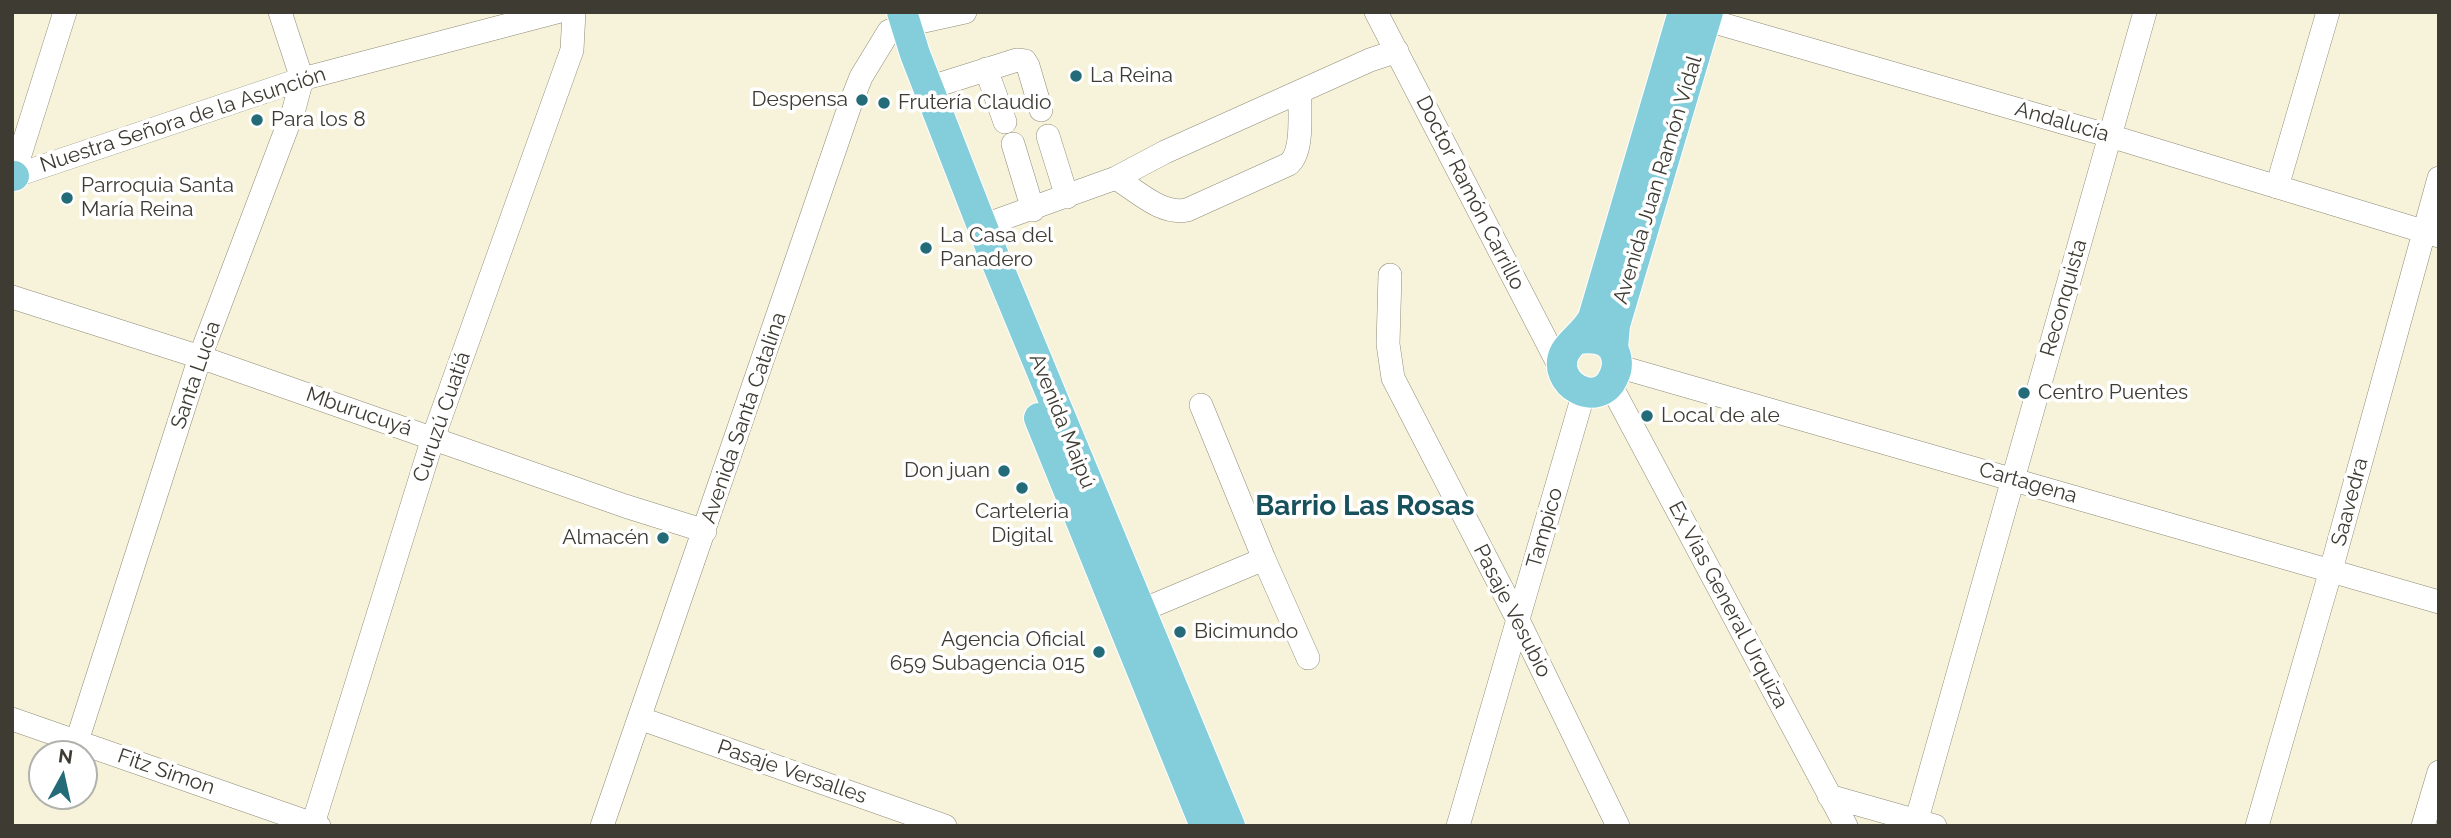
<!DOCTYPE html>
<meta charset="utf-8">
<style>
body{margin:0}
#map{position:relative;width:2451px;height:838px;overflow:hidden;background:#f7f3db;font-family:Raleway,sans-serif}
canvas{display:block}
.frame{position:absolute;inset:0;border:14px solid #3d3b32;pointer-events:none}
.north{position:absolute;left:28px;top:740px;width:70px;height:70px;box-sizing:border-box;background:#fff;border:2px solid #b1b1ad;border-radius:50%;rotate:8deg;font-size:19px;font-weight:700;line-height:28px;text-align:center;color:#3d3b32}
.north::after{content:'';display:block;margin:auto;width:24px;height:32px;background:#236b78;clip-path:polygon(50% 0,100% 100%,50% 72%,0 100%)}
</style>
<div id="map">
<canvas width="2451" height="838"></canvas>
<div class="frame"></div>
<div class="north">N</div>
</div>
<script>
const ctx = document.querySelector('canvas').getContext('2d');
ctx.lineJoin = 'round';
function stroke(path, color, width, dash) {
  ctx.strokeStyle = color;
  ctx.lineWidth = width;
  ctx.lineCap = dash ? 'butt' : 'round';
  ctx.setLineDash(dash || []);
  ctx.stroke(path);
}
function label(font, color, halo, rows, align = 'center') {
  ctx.font = font + ' Raleway,sans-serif';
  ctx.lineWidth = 7;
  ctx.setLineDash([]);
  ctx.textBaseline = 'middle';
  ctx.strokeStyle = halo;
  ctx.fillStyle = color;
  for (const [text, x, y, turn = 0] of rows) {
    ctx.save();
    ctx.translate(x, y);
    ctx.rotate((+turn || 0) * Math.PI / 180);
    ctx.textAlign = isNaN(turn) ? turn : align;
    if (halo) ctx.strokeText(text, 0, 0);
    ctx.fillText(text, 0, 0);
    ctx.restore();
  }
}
const minor = new Path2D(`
 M1376,12L1563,373
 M1690,15L2110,136L2439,236
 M986,69L1005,122
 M928,88L1017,60L1025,61L1028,66L1041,110
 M1048,136L1067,197
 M1013,144L1033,210
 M14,176L302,79L557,12
 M1116,178C1137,191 1161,215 1187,210L1289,164C1304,151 1299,112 1300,92
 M12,180L65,12
 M2277,187L2328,12
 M982,226L1116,178L1165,152L1370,60L1397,51
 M1390,275L1388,344L1393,378L1518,620L1618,826
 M12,297L200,357L625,506L705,531
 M1617,366L2439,602
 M1610,384L1846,826
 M1201,405L1264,559L1308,658
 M1128,616L1264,559
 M639,718L945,826
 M12,719L319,826
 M77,741L200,357L294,109L302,79L280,12
 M1829,796L1935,826
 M313,824L433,438L572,50L574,12
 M602,826L850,105L861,77L889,31L906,25L965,12
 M1458,826L1584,392
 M1915,826L2145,12
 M2257,826L2331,570L2439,178
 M2423,826L2439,772`);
const major = new Path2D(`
 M902,12L915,54L991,249L1230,826
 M12,176H14
 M1579,339C1591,337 1606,338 1613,349C1618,357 1618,368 1614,376C1599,412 1549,383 1565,352C1571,341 1585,333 1593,318L1683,12
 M1613,348L1615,325L1708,12
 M1039,418L1205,826`);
const markers = [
 [1076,76,7,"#236b78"],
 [862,100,7,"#236b78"],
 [884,103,7,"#236b78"],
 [257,120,7,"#236b78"],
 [67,198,7,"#236b78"],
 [926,248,7,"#236b78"],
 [2024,393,7,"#236b78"],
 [1647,416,7,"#236b78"],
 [1004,471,7,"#236b78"],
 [1022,488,7,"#236b78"],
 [663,538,7,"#236b78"],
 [1180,632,7,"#236b78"],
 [1099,652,7,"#236b78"]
];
const poiNames = [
 ["La Reina",1090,76],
 ["Despensa",848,100,"right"],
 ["Frutería Claudio",898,103],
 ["Para los 8",271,120],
 ["Parroquia Santa",81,186],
 ["María Reina",81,210],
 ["La Casa del",940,236],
 ["Panadero",940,260],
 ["Centro Puentes",2038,393],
 ["Local de ale",1661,416],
 ["Don juan",990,471,"right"],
 ["Carteleria",1022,512,"center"],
 ["Digital",1022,536,"center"],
 ["Almacén",649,538,"right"],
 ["Bicimundo",1194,632],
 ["Agencia Oficial",1085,640,"right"],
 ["659 Subagencia 015",1085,664,"right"]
];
const streetNames = [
 ["Nuestra Señora de la Asunción",183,120,-18],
 ["Andalucía",2062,122,16],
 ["Avenida Juan Ramón Vidal",1658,180,-73],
 ["Doctor Ramón Carrillo",1470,193,63],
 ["Reconquista",2064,298,-74],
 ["Santa Lucia",196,375,-71],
 ["Mburucuyá",359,412,19],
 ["Curuzú Cuatiá",442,417,-71],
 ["Avenida Santa Catalina",744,418,-71],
 ["Avenida Maipú",1062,421,68],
 ["Cartagena",2028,483,16],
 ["Saavedra",2350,502,-75],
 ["Tampico",1545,528,-74],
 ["Ex Vias General Urquiza",1728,605,62],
 ["Pasaje Vesubio",1512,611,63],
 ["Fitz Simon",166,772,19],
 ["Pasaje Versalles",792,772,19]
];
const districtNames = [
 ["Barrio Las Rosas",1365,507]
];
stroke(minor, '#8f8b76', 24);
stroke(major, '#fff', 32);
stroke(minor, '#fff', 23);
stroke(major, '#83ceda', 30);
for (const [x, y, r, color] of markers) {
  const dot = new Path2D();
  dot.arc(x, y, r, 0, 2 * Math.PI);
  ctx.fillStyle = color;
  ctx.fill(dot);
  stroke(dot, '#fff', 2.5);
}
label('21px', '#3d3b32', '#fff', poiNames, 'left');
label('21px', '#3d3b32', '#fff', streetNames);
label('bold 28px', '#17515b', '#fff', districtNames);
</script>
